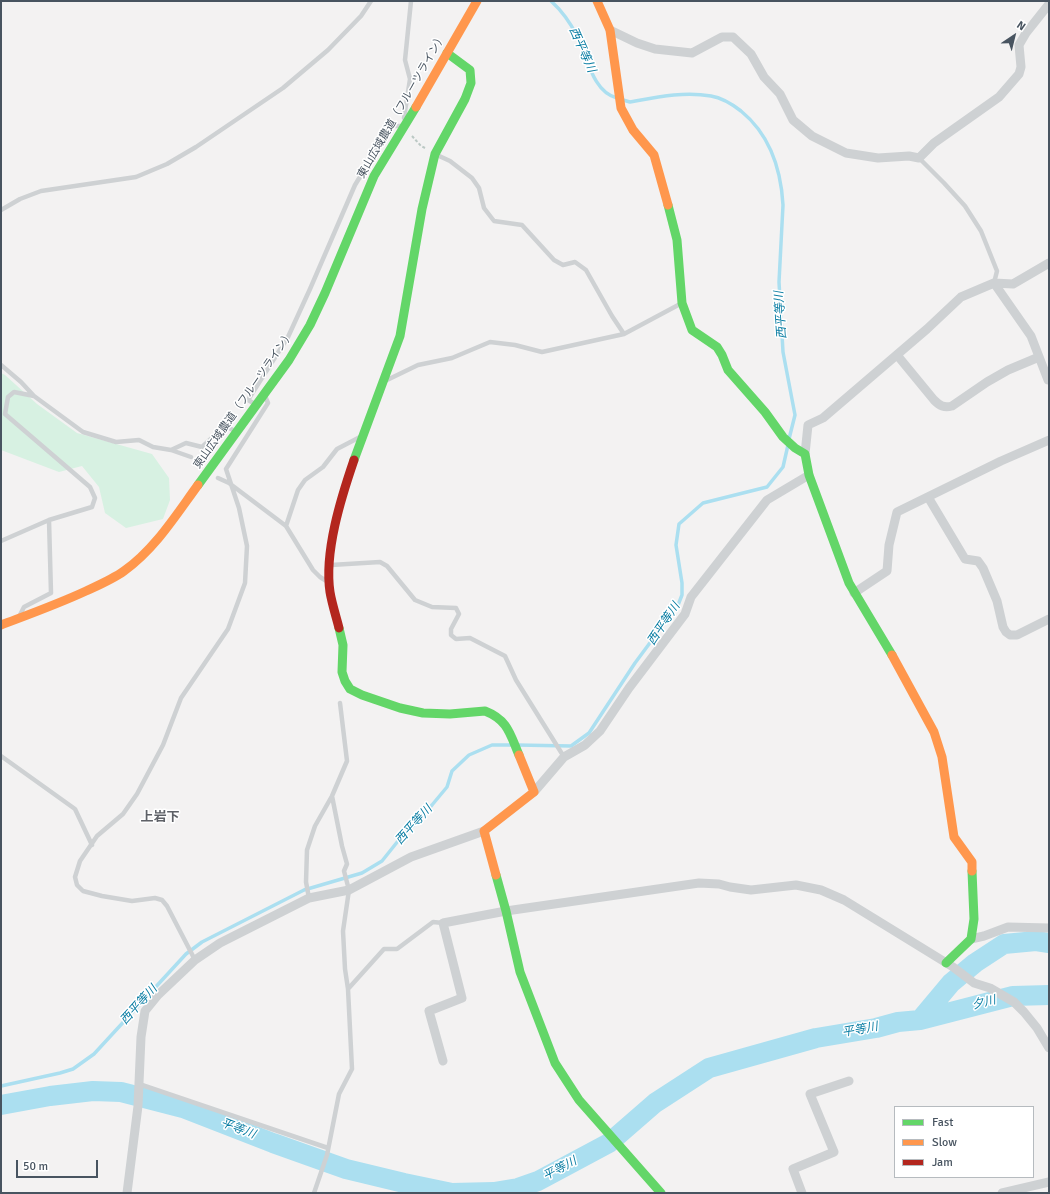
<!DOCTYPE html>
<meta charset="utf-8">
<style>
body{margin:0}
#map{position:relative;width:1050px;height:1194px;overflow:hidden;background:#f3f2f2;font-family:Signika,sans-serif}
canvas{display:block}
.frame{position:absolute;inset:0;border:2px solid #485460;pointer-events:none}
.legend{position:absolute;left:894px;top:1106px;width:140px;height:72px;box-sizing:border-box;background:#fff;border:1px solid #b6bbbf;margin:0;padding:5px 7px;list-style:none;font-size:12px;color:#485460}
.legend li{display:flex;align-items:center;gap:8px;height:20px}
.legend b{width:20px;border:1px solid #b6bbbf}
.north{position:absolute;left:994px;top:16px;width:40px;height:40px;-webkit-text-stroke:3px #fff;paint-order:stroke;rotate:35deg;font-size:11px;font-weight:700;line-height:16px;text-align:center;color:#485460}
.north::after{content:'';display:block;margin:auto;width:14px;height:18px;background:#485460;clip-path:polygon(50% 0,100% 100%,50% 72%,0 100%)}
.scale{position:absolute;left:16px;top:1160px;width:82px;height:18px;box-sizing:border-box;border:2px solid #485460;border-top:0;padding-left:5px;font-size:12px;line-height:14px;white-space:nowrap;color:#485460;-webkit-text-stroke:3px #fff;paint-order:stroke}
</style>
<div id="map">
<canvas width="1050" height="1194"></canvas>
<div class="frame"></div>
<ul class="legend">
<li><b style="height:5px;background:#63d668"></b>Fast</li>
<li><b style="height:5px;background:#ff974d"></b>Slow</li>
<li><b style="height:5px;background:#b3261e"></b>Jam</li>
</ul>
<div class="north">N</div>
<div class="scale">50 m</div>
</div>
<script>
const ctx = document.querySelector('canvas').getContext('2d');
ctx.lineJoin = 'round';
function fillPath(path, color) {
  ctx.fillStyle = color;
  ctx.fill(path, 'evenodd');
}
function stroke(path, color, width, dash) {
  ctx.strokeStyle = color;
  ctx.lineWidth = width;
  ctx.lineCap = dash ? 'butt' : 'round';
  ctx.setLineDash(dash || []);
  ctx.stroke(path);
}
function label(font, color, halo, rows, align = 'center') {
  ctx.font = font + ' Signika,"Noto Sans JP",sans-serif';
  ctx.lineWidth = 3;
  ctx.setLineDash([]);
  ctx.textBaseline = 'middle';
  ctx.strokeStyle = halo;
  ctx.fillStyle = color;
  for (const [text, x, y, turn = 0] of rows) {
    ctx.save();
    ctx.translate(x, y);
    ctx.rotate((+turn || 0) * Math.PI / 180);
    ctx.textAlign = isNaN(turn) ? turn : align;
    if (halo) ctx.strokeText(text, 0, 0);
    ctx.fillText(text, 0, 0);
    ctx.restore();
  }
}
const green = new Path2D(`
 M1,373L5,375L37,404L77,433L152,454L169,478L170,500L163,519L126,528L105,513L99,487L82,466L59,472L1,450Z`);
const stream = new Path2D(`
 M551,1C562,11 570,22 577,36C587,55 592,92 617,98
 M623,100L630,102C657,97 684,91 711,96C723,98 732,104 741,111C769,134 781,169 783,205L779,282L783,352L795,415L789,439
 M517,745L571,746L589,733L635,663L678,605L682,595V583L676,545L679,524L703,503L767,487L783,467L788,445
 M1,1086L60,1073L73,1069L94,1054L186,954L202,942L304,890L362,873L382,861L402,836L415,824L432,805L447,787L452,771L469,755L492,745H511`);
const river = new Path2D(`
 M920,1020L1013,996L1049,995
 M1,1105L50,1096L93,1091L121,1092L183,1108L273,1143L346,1169L404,1183L452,1193L494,1192L518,1188L538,1181L609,1143L655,1103L709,1068L816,1038L876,1028L898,1022L920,1020L951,983L975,963L1004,944L1036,941L1049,943`);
const path = new Path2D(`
 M412,136L421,146L425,148`);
const lane = new Path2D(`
 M404,118L410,79L405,60L411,1
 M437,155L450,161L472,178L479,188L484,208L494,221L522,225L554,260L563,265L575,262L586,270L612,316L624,334
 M919,158L944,183L965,206L981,231L997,271L994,283
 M1,210L20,199L41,191L136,177L167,164L196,147L283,88L328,50L361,16L371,1
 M1,365L21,382L34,396L83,432L116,442L139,440L153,447L171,450L191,457
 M387,380L418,365L452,358L490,342L515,345L542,352L624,334L682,303
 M255,404L248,400L288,337L310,289L355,185L391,126H402
 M171,450L186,443L202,447L225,426L235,431
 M218,478L229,483L286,526L313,570L320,577L328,582
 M286,526L298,490L305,480L323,467L337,449L360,437
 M1,541L49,520
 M331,565L380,562L387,566L415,600L432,607L456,608L459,614L451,629V635L456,639L470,638L505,656L516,680L564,757
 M20,615L24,607L51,593L49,520L92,507L95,498L90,487L5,414L8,397L14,392L34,396
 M1,756L75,809L92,845
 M332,796L342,846L347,864L344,871L349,890L343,931L345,969L348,989
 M309,898L306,882L307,850L315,826L332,796L347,761L340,703
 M195,960L167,906L162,900L155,898L132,901L102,896L83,891L77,885L75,877L80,861L97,836L123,814L137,794L163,745L181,698L228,629L245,583L247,546L239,508L226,469L268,403L265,396
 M139,1084L328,1148
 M314,1193L327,1155L339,1094L352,1069L348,989L384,949H397L433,922L443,923`);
const street = new Path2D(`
 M610,30L637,43L655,49L692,53L722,37H733L751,54L764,77L780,94L793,120L812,136L846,153L878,158L909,156L919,158L934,143L999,97L1019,74L1021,67L1019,45L1026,33L1049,4
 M994,283L1031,336L1048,380H1049
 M897,355L934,400C940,406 944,408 952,406L987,382L1008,370L1039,357
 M805,454L808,425L823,418L927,329L961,297L994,283L1013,284L1049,263
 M928,497L965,559L978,561L983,568L997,601L1003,627L1006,632L1010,635H1017L1049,619
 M854,593L887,571L889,545L897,512L1001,461L1049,440
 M534,792L564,757L585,745L600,731L629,688L685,614L691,597L767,500L809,475
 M971,939L984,936L1008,927L1049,928
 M443,1061L429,1011L462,998L443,923L506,911L699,883L719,884L730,887L751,890L796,885L821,890L844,900L953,967L974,983L990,988L1014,1002L1024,1012L1037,1028L1049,1048
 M127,1193L138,1106L141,1037L145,1011L158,995L195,960L220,943L309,898L349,890L411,857L484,831
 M802,1193L793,1169L834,1152L810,1094L849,1081
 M1002,1193L1049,1182`);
const fast = new Path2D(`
 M668,205L677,240L682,303L692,330L717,347L722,355L728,370L765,412L783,437L795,448L805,454L809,475L849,583L892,655
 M354,460L400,336L422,209L435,154L465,99L471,83L470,70L447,53
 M198,485L289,360L310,325L325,293L374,176L416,107
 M339,628L343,645L342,672L345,681L350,689L362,695L400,708L423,713L450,714L485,711C508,720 510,734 519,755
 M496,875L506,911L520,972L555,1063L579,1100L661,1193
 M946,963L971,939L974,919L972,871`);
const slow = new Path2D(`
 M597,1L610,30L621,108L633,130L654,155L668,205
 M416,107L477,1
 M1,625C30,614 58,604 86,591C99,585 113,579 124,571C155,549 176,515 198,485
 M892,655L934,732L942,757L954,837L972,862V871
 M496,875L484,831L534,792L519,755`);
const jam = new Path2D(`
 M339,628C336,616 332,604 330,592C324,552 341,498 354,460`);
const streetNames = [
 ["東山広域農道（フルーツライン）",402,106,-60],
 ["東山広域農道（フルーツライン）",244,400,-55]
];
const waterNames = [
 ["西平等川",582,50,66],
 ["西平等川",781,315,-94],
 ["西平等川",664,624,-56],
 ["西平等川",414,825,-48],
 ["夕川",984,1003,-14],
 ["西平等川",139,1005,-48],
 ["平等川",860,1030,-10],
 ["平等川",238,1129,21],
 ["平等川",560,1169,-28]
];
const quarterNames = [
 ["上岩下",160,818]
];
fillPath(green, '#d7f1e2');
stroke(stream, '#abdff0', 3.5);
stroke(river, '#abdff0', 20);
stroke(path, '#bbc8c4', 2, [3, 2]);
stroke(lane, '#ced1d3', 4.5);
stroke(street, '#ced1d3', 9);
stroke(fast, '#63d668', 9);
stroke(slow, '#ff974d', 9);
stroke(jam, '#b3261e', 9);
label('11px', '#485460', '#fff', streetNames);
label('italic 12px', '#097da3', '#fff', waterNames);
label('bold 13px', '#5e6167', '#fff', quarterNames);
</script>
